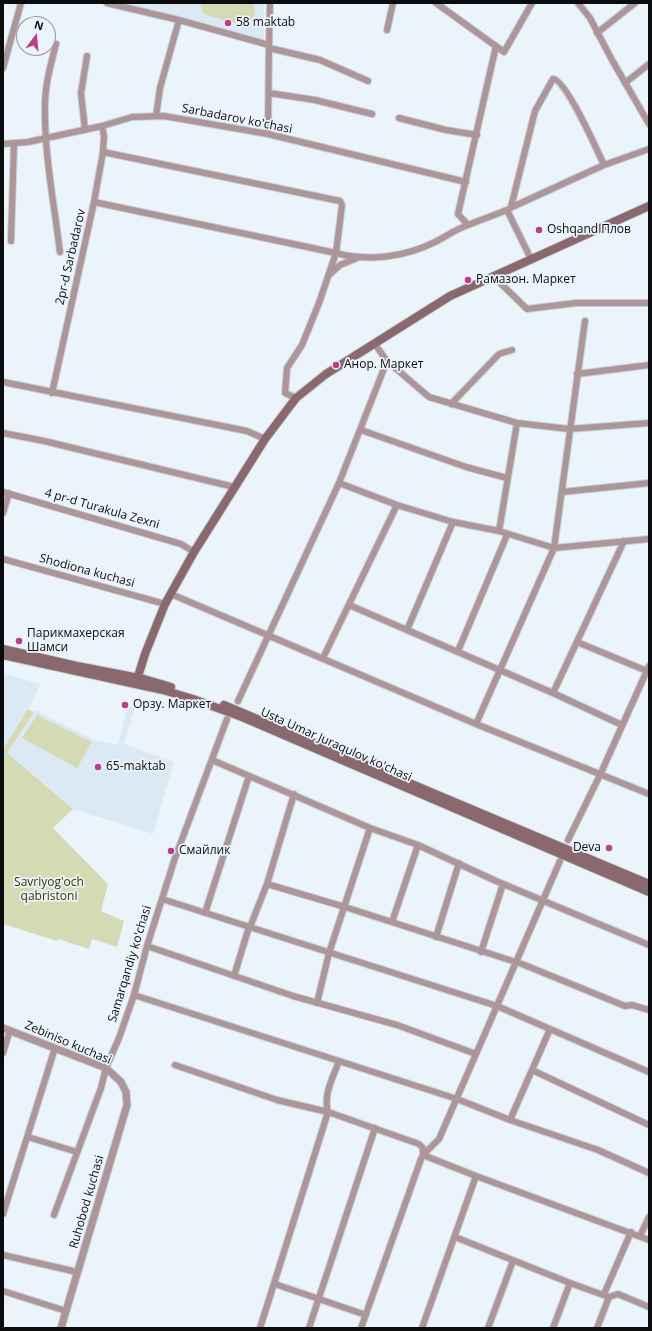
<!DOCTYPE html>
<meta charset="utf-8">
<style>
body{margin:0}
#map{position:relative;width:652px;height:1331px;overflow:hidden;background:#ecf4fb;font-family:"Open Sans",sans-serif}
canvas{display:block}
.frame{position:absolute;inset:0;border:4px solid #0a0c0e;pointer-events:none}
.north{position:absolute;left:16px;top:16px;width:40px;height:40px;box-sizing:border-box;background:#ecf4fb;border:1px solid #92979c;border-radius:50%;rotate:16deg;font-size:11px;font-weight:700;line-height:16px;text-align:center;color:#0a0c0e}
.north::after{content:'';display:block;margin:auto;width:14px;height:18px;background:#bc3d8a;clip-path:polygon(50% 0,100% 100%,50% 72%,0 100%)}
</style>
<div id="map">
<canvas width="652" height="1331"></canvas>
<div class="frame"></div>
<div class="north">N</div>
</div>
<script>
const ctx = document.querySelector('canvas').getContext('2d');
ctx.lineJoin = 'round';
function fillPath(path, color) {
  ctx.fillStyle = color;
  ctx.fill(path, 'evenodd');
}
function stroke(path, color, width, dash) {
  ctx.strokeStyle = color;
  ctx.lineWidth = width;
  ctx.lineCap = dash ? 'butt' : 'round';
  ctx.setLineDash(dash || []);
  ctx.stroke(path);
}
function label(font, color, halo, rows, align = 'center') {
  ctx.font = font + ' "Open Sans",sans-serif';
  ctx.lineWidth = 3.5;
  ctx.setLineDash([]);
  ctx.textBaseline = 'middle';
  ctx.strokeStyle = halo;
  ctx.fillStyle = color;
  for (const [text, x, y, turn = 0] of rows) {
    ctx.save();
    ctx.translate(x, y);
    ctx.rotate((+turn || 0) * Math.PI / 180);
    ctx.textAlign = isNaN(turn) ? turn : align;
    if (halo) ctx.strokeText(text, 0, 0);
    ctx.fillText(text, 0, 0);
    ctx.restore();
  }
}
const built = new Path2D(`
 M119,3H264V42Z
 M3,674L41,684L26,714L3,749Z
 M136,704L124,744L174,762L153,834L73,809L7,753L35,710L95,740L118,745L127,709Z`);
const green = new Path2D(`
 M200,3H253C258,13 253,21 243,25L206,15L202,12Z
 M28,709L34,712L7,753L73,809L53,828L108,884L101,911L124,921L117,947L92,939L89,949L58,939L57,941L3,924V749Z
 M37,715L92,742L77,768L22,738Z`);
const minor = new Path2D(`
 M107,3L179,20L269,45L268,134
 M436,3L504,52L532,3
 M578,3L590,18L612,60L649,124
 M387,30L393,3
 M597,33L635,3
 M56,44C51,64 45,84 45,105C44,153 54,203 60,252
 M269,45L270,3
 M496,46L458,214L468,225L507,210L531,259
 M269,48L320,60L368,81
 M3,68L21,3
 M625,83L649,64
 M269,93L315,100L372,114
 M156,116L160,88L179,20
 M399,118L446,130L477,135
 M85,130L81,93L87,56
 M3,144L28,142L102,126L132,117L164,116L268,134L466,182
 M103,152L340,201L342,205L336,253C368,262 405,257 435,242C447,236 456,229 468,225
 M94,202L336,253L319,303L302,345L287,368L285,393L296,398
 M511,207L535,111L553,79C565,78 598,152 604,165L649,149
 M510,208L604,165
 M11,241L14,143
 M329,275L340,265L357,258
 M493,276L527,309L576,303H649
 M374,343L387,361L429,397L517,423L569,429L649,423
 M577,374L649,365
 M3,382L247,431L265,439
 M52,393L94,202L103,152L104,136L102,126
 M451,404L499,354L512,350
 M361,430L466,467L507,478
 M3,433L44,441L234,487
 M339,483L397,505L453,522L499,531L554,548L649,539
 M3,492L181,544L194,552
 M562,492L649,483
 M3,513L9,493
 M499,531L517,423
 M3,559L165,604
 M171,594L476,724L649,794
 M349,605L553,693L622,725
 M407,630L453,522
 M577,642L647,671
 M458,651L507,535
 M323,658L397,505
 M553,693L624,541
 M238,701L339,483L387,361
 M476,724L554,548L585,321
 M212,760L370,828L418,845L496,881L649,945
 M568,840L600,775L649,666
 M267,884L345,907L522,964L625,1006L632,1005L649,1010
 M162,899L497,1006L649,1072
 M205,913L249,776
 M392,922L418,845
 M250,927L267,884L294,794
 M436,937L459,863
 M147,946L293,996L397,1025L476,1054
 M481,952L503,884
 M234,976L249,927
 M134,995L457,1099L510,1120L598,1150L649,1173
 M317,1003L329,953L370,828
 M3,1053L10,1030
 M175,1065L277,1100L328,1112L419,1144L423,1148V1155L476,1176L649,1240
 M532,1070L649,1125
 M510,1120L550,1029
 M28,1137L77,1152
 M3,1214L55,1048
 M54,1215L101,1088L106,1068L119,1038L134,995L147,946L175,858L227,719
 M640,1236L649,1217
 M455,1237L570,1283L609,1297L618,1294L649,1307
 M3,1255L77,1272
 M275,1284L366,1315
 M3,1291L66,1311
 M604,1294L631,1232
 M260,1328L328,1112C323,1094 333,1078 339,1061
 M309,1328L375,1128
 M361,1328L421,1159L423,1155L439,1139L560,861
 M422,1328L476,1176
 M488,1328L513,1261
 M553,1328L570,1283
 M597,1328L609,1297`);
const tertiary = new Path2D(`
 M3,1028L106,1068L121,1082L126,1092L127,1105L61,1328`);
const secondary = new Path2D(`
 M3,649L77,666L144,679L171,687
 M3,655L163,690L193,699L242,717L649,892
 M136,683L145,654L165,604L194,552L265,439L296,398L326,374L450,296L649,206
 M224,705L649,884`);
const markers = [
 [228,23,4,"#bc3d8a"],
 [539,230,4,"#bc3d8a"],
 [468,280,4,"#bc3d8a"],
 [336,365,4,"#bc3d8a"],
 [19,641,4,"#bc3d8a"],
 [125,705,4,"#bc3d8a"],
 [98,767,4,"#bc3d8a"],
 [609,848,4,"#bc3d8a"],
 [171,851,4,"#bc3d8a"]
];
const poiNames = [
 ["58 maktab",236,23],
 ["Oshqand Плов",547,230],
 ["Рамазон. Маркет",476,280],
 ["Анор. Маркет",344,365],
 ["Парикмахерская",27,634],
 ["Шамси",27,648],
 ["Орзу. Маркет",133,705],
 ["65-maktab",106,767],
 ["Deva",601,848,"right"],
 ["Смайлик",179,851]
];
const streetNames = [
 ["Sarbadarov ko'chasi",237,119,11],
 ["2pr-d Sarbadarov",71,257,-77],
 ["4 pr-d Turakula Zexni",102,509,16],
 ["Shodiona kuchasi",87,571,15],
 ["Usta Umar Juraqulov ko'chasi",336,745,24],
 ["Samarqandiy ko'chasi",130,964,-73],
 ["Zebiniso kuchasi",68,1043,23],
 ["Ruhobod kuchasi",87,1202,-74]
];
const parkNames = [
 ["Savriyog'och",49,883],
 ["qabristoni",49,897]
];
fillPath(built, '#dbe9f5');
fillPath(green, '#d4dab4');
stroke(minor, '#c8cfd5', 8);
stroke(tertiary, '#c8cfd5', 9);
stroke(secondary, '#c8cfd5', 10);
stroke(minor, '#ac9699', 6);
stroke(tertiary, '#ac9699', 7);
stroke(secondary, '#89696e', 8);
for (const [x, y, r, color] of markers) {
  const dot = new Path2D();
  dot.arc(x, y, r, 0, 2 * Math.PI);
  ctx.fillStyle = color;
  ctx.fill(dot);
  stroke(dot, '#ecf4fb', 1.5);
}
label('12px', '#0a0c0e', '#ecf4fb', poiNames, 'left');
label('12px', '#0a0c0e', '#ecf4fb', streetNames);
label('12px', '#333800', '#ecf4fb', parkNames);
</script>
